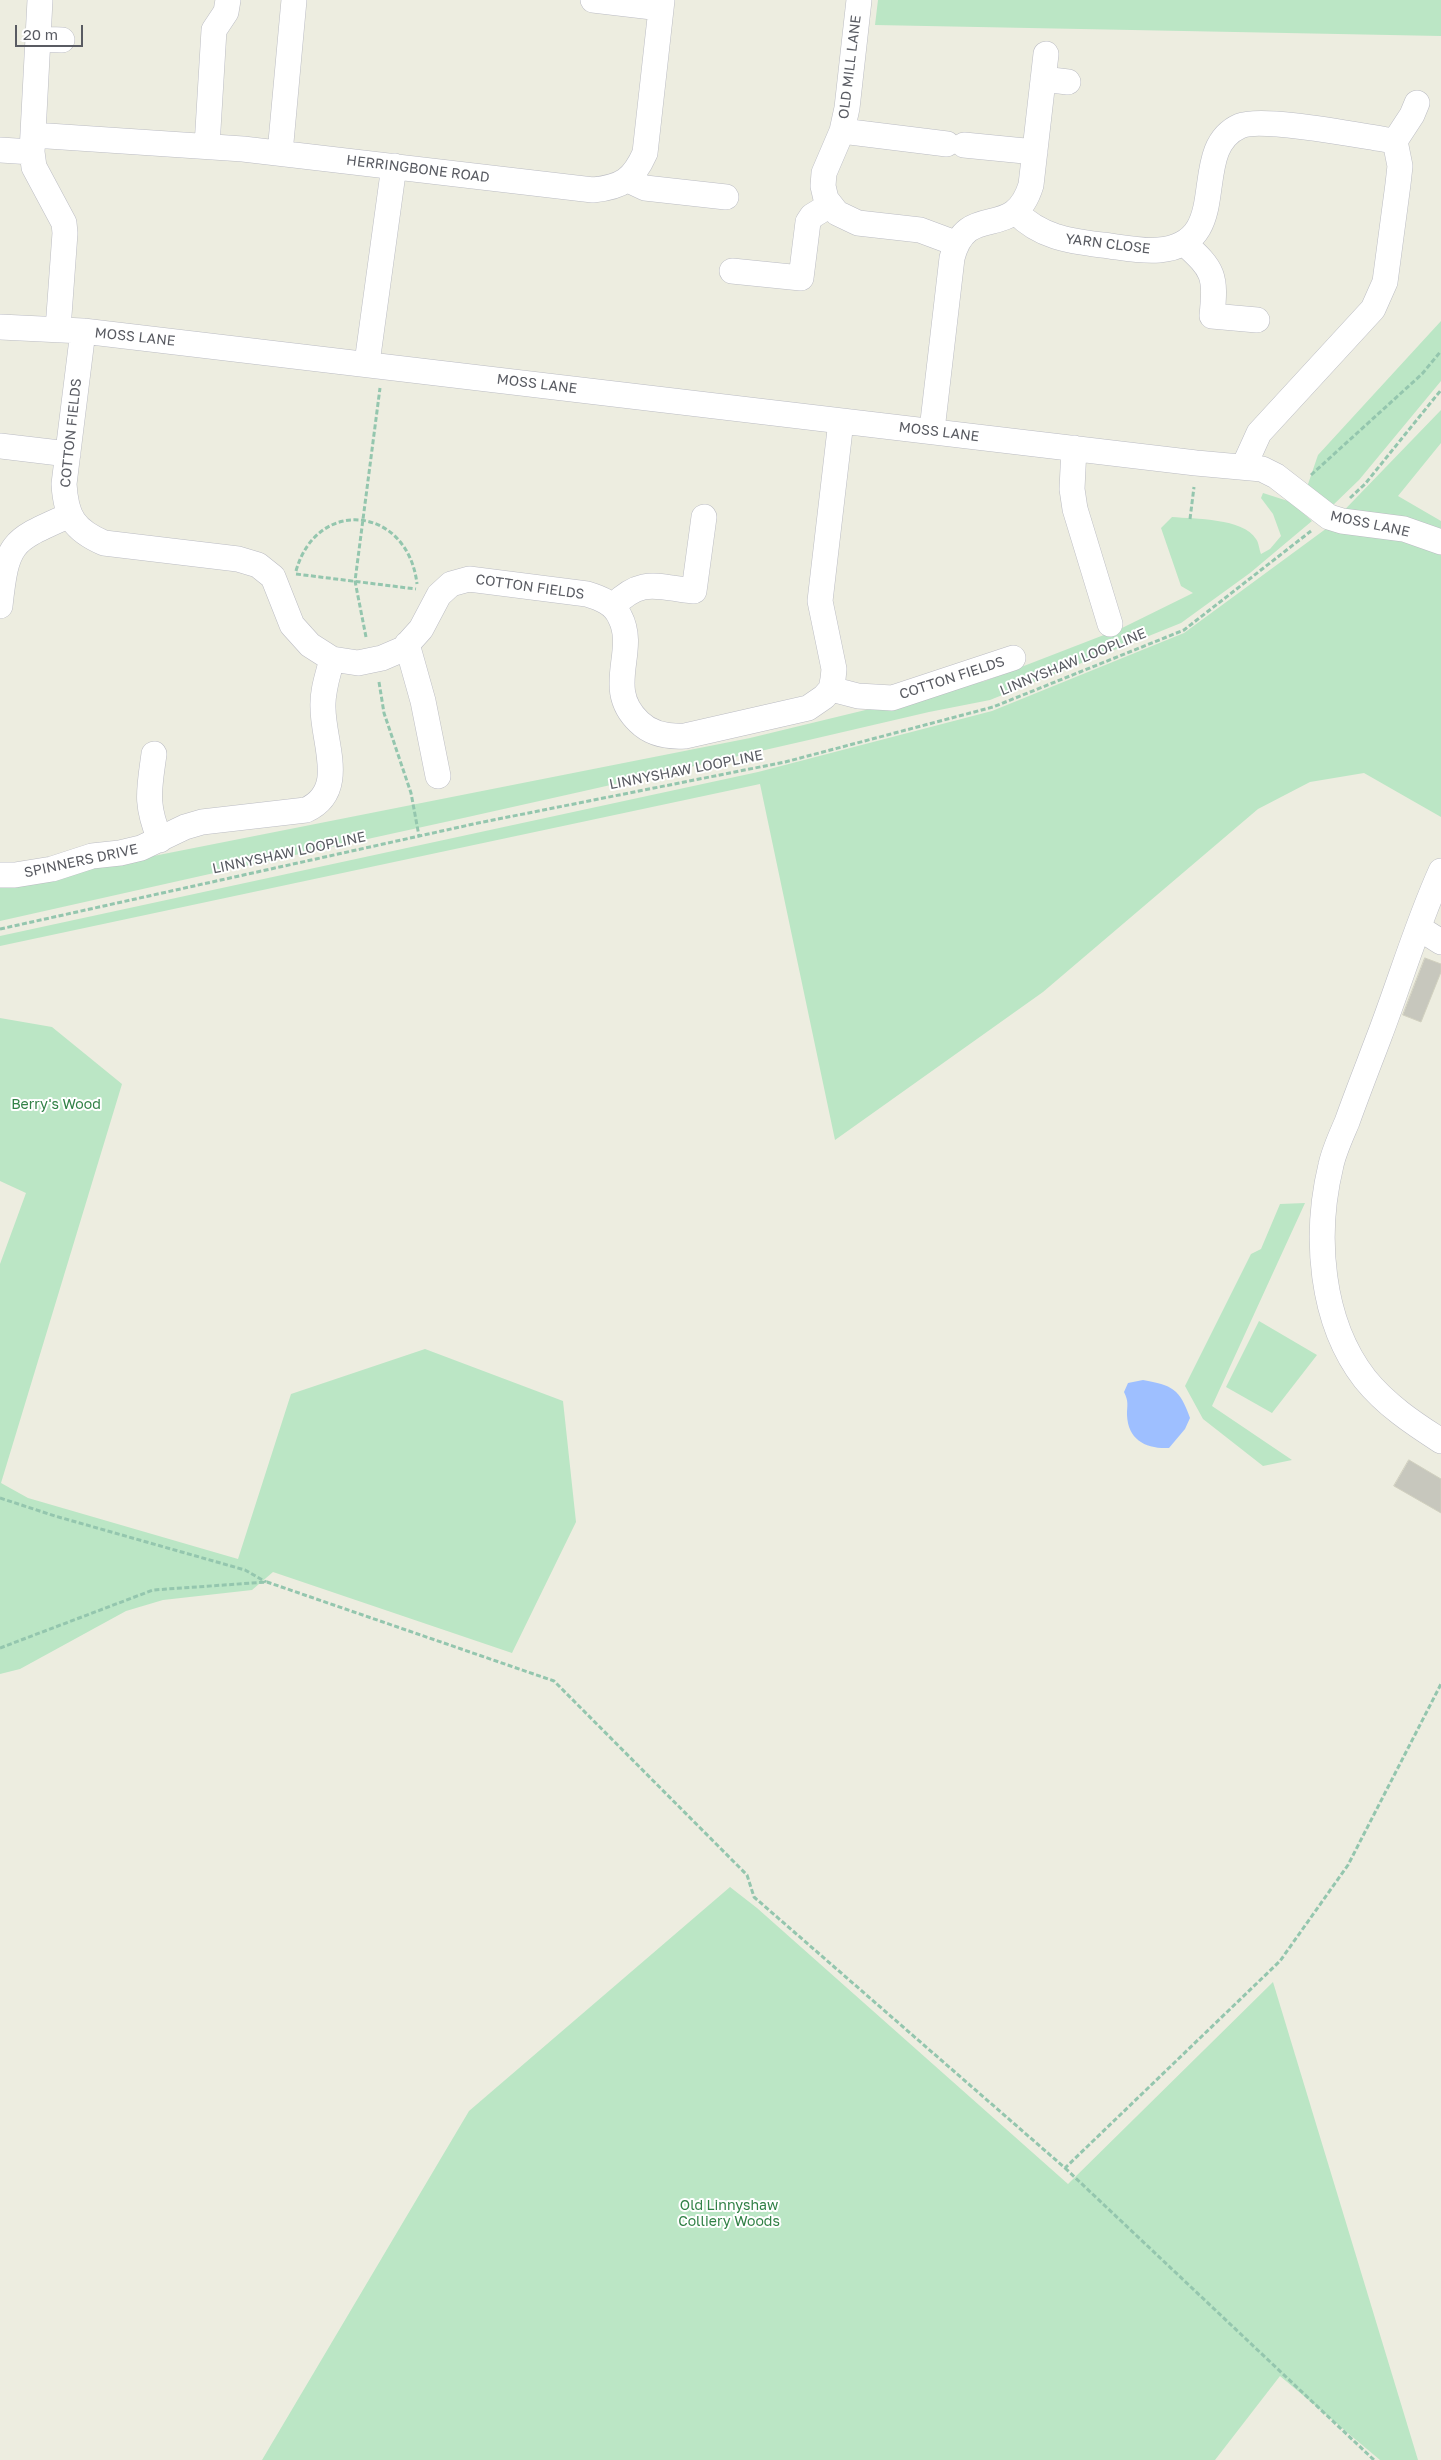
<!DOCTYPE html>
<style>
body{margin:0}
#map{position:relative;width:1441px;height:2460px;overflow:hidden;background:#edede0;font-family:"Golos Text",sans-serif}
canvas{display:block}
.scale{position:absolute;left:15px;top:25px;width:68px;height:22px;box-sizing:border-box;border:2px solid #595b62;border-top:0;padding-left:6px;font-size:15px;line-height:18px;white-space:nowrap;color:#595b62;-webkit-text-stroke:4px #fff;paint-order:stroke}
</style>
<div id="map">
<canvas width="1441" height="2460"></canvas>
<div class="scale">20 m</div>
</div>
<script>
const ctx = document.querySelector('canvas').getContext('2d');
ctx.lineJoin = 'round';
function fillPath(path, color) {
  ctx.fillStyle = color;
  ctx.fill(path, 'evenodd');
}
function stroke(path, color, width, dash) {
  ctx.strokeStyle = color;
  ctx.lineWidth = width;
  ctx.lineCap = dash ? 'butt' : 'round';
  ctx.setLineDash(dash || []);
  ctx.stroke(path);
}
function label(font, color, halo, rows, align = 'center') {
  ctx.font = font + ' "Golos Text",sans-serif';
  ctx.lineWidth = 4;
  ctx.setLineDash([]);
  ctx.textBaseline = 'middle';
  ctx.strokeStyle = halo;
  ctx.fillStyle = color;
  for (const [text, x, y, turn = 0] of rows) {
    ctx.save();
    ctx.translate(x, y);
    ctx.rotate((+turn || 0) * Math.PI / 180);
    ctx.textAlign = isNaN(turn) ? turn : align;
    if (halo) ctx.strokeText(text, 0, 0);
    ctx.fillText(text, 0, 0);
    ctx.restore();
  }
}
const green = new Path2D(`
 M878,0H1441V36L875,25Z
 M1441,321V381L1359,480L1330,508L1306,490L1318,455Z
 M1441,410V443L1398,496L1441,521V817L1364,773L1310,782L1258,809L1043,992L835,1140L760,784L0,946V936L758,772L992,711L1184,633L1327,528Z
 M1263,493L1291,502L1312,521L1250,573L1181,623L990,700L929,712C620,785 309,851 0,921V882L17,883L750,738L985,681L1122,628L1193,593L1181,586L1161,528L1172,517C1195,519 1243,518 1256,539C1259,543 1259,549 1261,554L1270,549L1281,536L1273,514L1261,498Z
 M0,1018L52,1027L122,1084L1,1483L28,1498L238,1559L291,1394L425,1349L563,1401L576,1522L512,1653L273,1572L252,1590L163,1600L126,1611L20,1669L0,1674V1264L26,1193L0,1181Z
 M1305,1203L1212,1406L1292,1460L1263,1466L1203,1419L1185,1386L1251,1254L1261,1249L1280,1204Z
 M1259,1321L1317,1355L1272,1413L1226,1387Z
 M730,1887L757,1908L1068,2184L1273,1982L1418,2460H1380L1280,2376L1215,2460H262L469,2111Z`);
const water = new Path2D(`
 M1143,1380C1172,1385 1180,1389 1190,1418L1185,1429L1169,1448C1146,1449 1128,1440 1127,1415C1127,1405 1129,1402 1124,1392L1128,1383Z`);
const building = new Path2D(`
 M1425,958L1441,964V972L1421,1022L1403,1015Z
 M1409,1460L1441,1479V1513L1394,1486Z`);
const path = new Path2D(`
 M1311,475L1422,374L1441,351
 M1350,498L1365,484L1441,390
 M1190,519L1194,487
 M296,571C317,496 408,506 417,584
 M296,574L416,589
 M366,637L355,581L380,388
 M379,682L384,713L411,793L419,836
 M0,929L478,823L785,762L993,707L1184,630L1311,531
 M0,1498L55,1516L245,1570L266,1582
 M0,1648L153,1590L267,1582L554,1681L747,1875L754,1897L1065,2168L1280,1961L1348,1865L1441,1684
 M1065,2168L1374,2460`);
const minor = new Path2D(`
 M40,0L32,152L34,167L64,223L65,233L58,329
 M593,0L661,8
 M859,0L847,108L842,131L824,173L823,186L826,199L837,213L858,223L920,230L955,243
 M38,39L62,40
 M1043,79L1068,82
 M842,131L947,144
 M33,135L243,149L593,190C622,187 633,180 645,153L662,0
 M964,145L1035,152
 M207,146L214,30L226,12L228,0
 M0,150L32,152
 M280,153L294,0
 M628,180L645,188L726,197
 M1016,212C1040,237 1069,241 1102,245C1120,247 1141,252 1159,250C1236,243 1186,150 1240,126C1263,116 1365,137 1395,141
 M1184,243C1214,270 1216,275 1212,316L1257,320
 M732,271L801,278L808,222L812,216L830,205
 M0,327L83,331L1196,463L1262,469L1276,476L1329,517L1342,521L1404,529L1441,542
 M83,331L64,484C66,517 74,530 104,543L238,559L258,565L273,577L292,625L310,645L332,659L358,663L382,658L403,649L421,629L439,595L451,584L469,579L587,594C600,598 614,603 620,617C638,652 603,688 639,722C651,734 668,737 685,736L808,708L824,697L831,689L833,679L834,669L820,601L841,421
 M367,363L394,166
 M932,430L952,258C967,199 1013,244 1031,185L1046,54
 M0,446L68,454
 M1074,448L1072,489L1075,509L1110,624
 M1244,466L1259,433L1373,309L1385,282L1398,184L1400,166L1395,141L1412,115L1417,103
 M0,606C7,540 12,541 70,515
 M613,606C642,577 656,587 694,591L704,517
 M407,644L423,701L438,776
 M831,689L858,696L892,698L1013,658
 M154,754C149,791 145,803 160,840
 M1441,871C1417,924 1400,982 1379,1037C1368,1066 1357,1094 1347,1122C1341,1136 1334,1151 1331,1165C1314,1235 1320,1321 1365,1379C1386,1405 1413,1423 1441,1441
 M0,875H15L52,869L92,856L120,853L141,848L185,827L202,822L306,810C348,791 323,743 323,708C322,691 328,675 332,659
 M1419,928L1441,942`);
const streetNames = [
 ["OLD MILL LANE",850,67,-83],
 ["HERRINGBONE ROAD",418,169,7],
 ["YARN CLOSE",1108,244,7],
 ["MOSS LANE",135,337,6],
 ["MOSS LANE",537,384,7],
 ["MOSS LANE",939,432,7],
 ["COTTON FIELDS",71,433,-84],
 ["MOSS LANE",1370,524,12],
 ["COTTON FIELDS",530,587,8],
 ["LINNYSHAW LOOPLINE",1073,662,-22],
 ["COTTON FIELDS",952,678,-18],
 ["LINNYSHAW LOOPLINE",686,770,-11],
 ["LINNYSHAW LOOPLINE",289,853,-12],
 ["SPINNERS DRIVE",81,861,-12]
];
const parkNames = [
 ["Berry's Wood",56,1105],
 ["Old Linnyshaw",729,2206],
 ["Colliery Woods",729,2222]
];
fillPath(green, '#bbe6c5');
fillPath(water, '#9ebfff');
fillPath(building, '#c7c7bd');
stroke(building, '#d1d0bf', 1);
stroke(minor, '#bbbcc3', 26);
stroke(path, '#94c6ae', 3, [5, 2.5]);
stroke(minor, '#fff', 25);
label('14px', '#595b62', '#fff', streetNames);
label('14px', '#318146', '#fff', parkNames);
</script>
